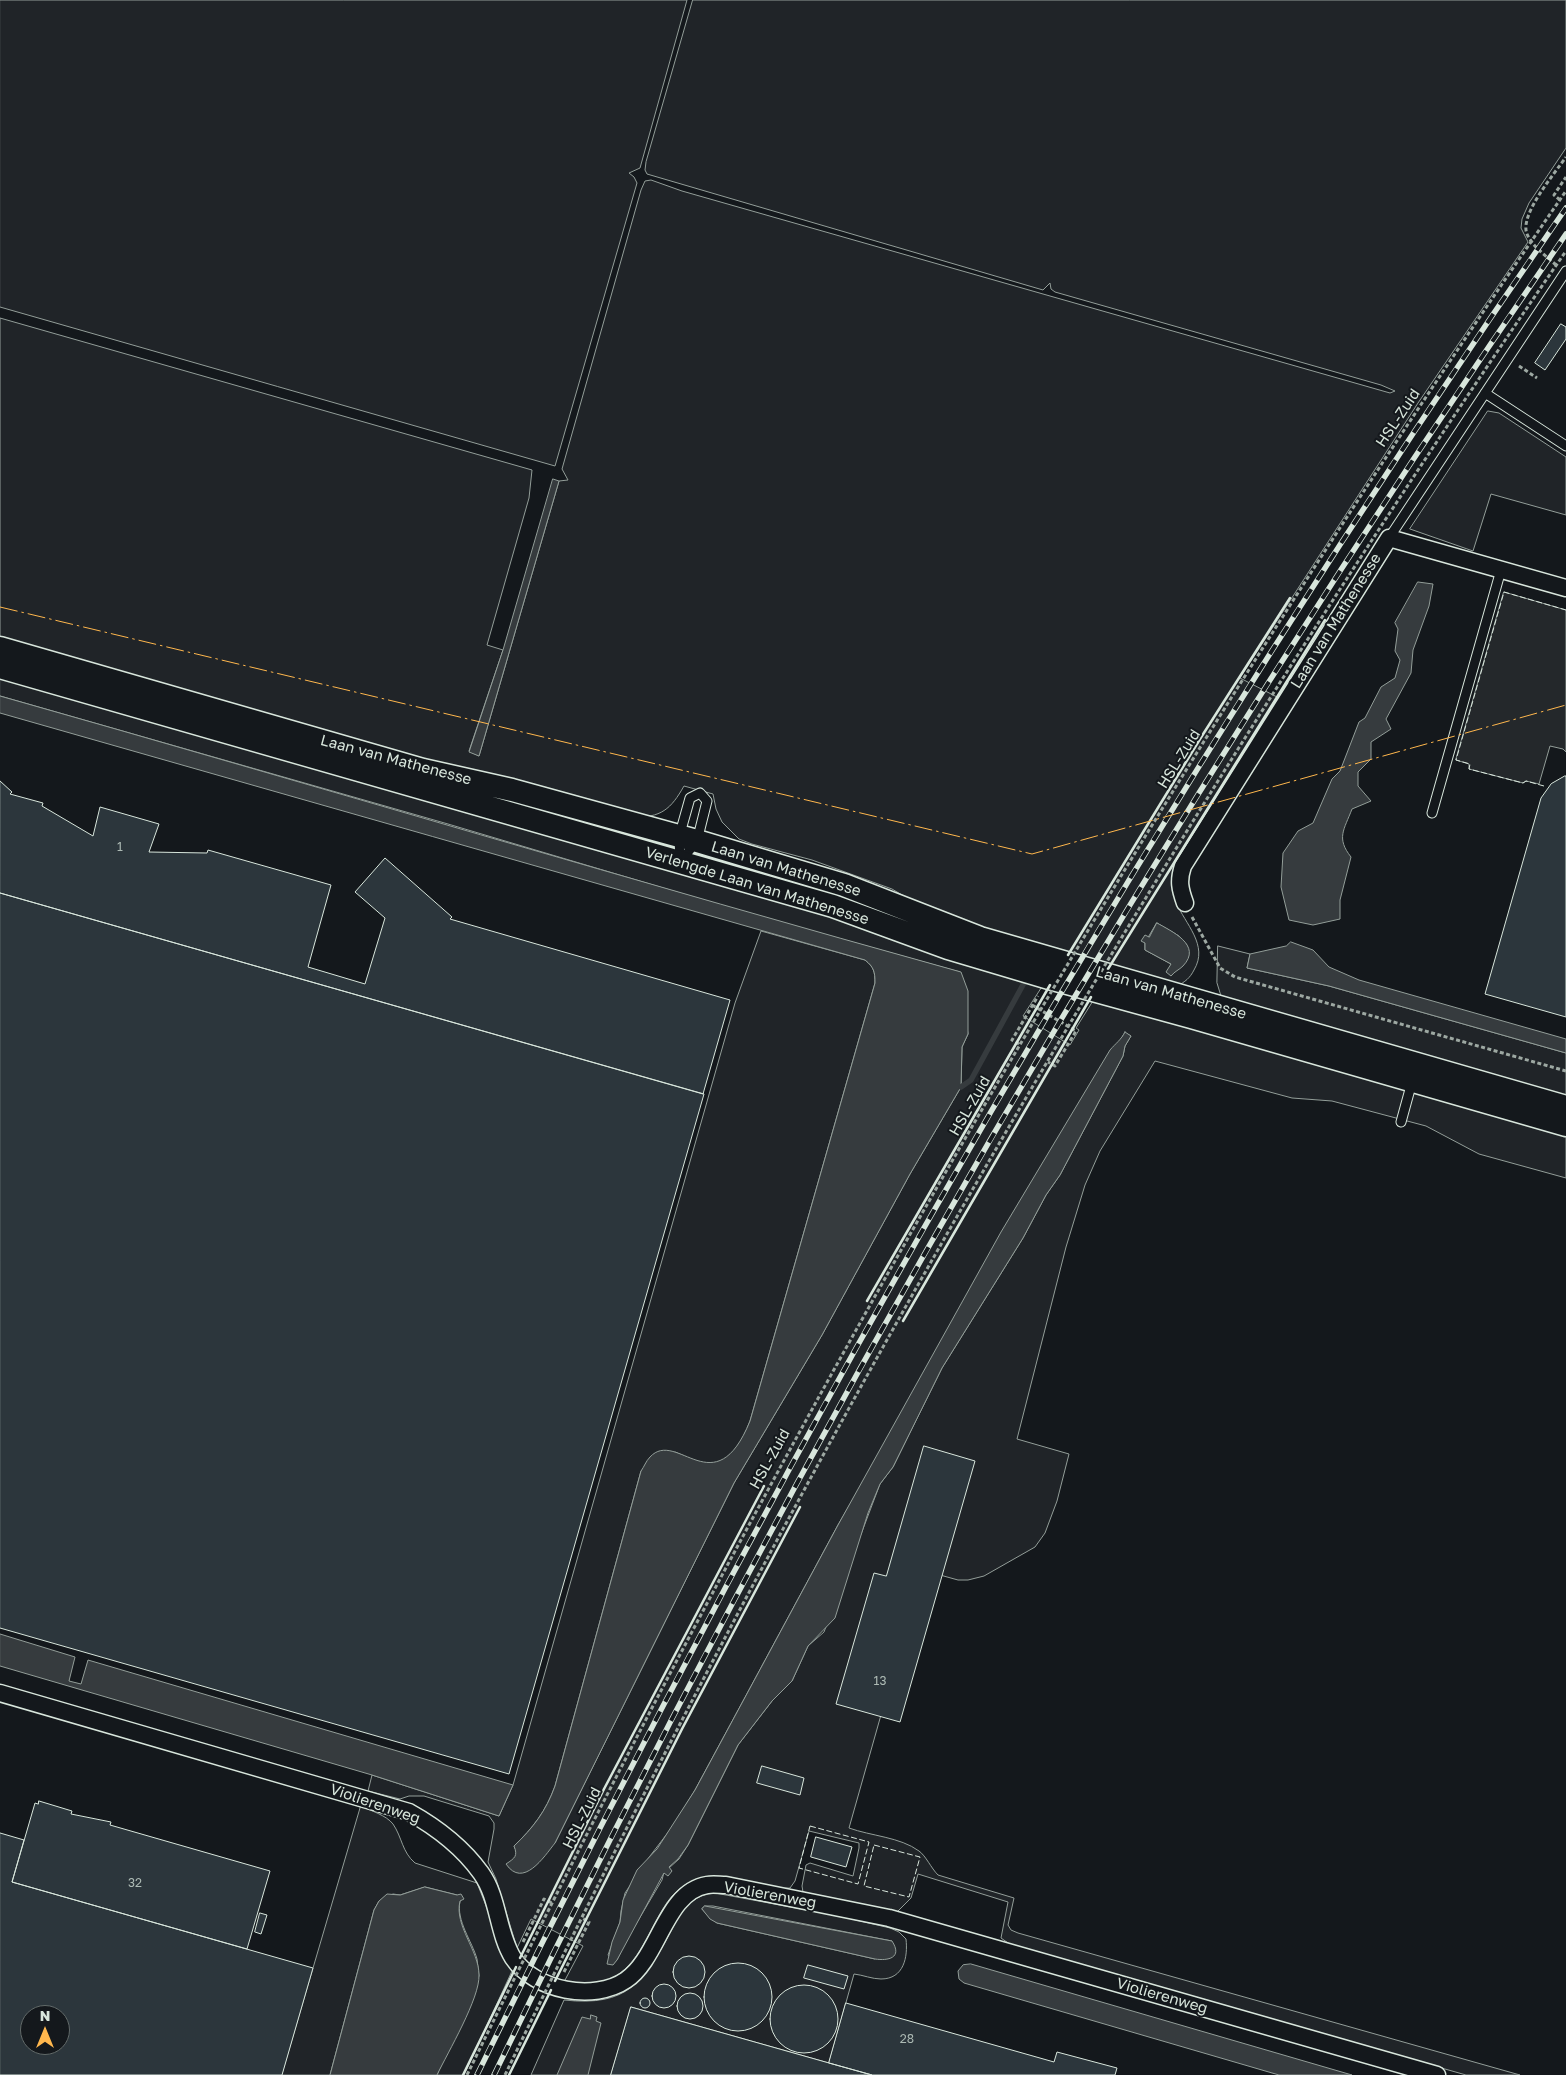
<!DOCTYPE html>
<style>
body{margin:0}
#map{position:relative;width:1566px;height:2075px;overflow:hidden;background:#14181c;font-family:"Golos Text",sans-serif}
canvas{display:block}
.north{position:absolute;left:20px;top:2005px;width:50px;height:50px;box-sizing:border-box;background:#14181c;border:1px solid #626a69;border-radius:50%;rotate:0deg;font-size:14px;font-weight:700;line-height:20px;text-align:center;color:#d8e6dc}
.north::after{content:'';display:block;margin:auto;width:18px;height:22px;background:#ffb74d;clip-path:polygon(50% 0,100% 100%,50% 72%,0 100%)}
</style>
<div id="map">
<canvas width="1566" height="2075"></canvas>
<div class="north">N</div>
</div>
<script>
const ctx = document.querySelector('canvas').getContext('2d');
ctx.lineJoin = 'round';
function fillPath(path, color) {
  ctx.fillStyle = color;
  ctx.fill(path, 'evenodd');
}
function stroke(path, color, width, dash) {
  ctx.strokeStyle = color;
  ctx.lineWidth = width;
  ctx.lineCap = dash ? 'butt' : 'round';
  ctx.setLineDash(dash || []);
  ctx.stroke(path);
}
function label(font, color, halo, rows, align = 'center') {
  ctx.font = font + ' "Golos Text",sans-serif';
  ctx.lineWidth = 4;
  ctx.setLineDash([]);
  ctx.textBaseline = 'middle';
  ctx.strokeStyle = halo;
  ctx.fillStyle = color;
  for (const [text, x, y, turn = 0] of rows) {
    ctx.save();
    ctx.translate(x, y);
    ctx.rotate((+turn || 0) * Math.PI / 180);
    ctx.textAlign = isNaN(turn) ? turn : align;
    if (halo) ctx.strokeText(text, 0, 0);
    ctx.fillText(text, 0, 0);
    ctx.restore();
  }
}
const green = new Path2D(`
 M0,0H687L640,168L629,173L634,177L637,183L555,466L0,307Z
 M693,0H1566V148L1529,203L1522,219L1521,228L1528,242L1418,403L1240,678L1279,698L1173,886C1174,891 1174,897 1176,902C1185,924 1209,945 1194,970C1190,978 1185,982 1177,986L949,923L892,889L812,860L752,844L739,839L722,822L716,809L713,794L684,786C671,809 661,818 633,817L0,640V318L532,470L529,498L487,645L503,650L469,751L479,756L559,481L568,480L562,469L641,190L645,181L651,180L682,191L1390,393L1395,391L1381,385L1055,292L1051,289L1050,283L1043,290L647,174L645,170L646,162ZM1157,923L1179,936L1187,945V957L1171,976V964L1145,950V943Z
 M1488,411L1499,413L1566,457V515L1491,494L1473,551L1410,529Z
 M0,672L818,906L1045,982L1023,1016L1070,1045L1079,1030L1076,1028L1096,996L1566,1131V1178L1479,1154L1426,1126L1332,1101L1292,1098L1155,1061L1100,1151L1085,1185L1066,1247L1017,1439L1069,1454L1057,1501L1045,1533L1035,1547L984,1576L968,1580H958L922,1570L849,1828C871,1836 900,1837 919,1851C926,1856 931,1868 938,1875L1014,1898L1008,1925L1011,1930L1018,1933L1520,2075H1466L1011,1945L1001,1938L1008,1902L918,1874L911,1898L897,1912L803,1892L802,1886L806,1865L810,1863L853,1876L859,1848V1843L809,1831L795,1881L790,1888C757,1891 725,1869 693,1881C650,1897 653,1967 601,1983C587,1987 578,1987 565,1980L583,1946L531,1919L517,1948L496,1879L488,1862L494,1829V1823L489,1816L424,1796H409L400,1799L368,1791L372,1775L499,1816L513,1785L735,1003L761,931L865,960C874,967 875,972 875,983L750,1421C742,1441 733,1462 709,1464C699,1464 685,1456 675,1452L641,1471L555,1786C546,1811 533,1828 514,1846L517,1853L515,1858L555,1843L734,1483L822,1335L910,1174L961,1087L962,1047L968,1034L960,972L754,915L448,824L0,696ZM1125,1033L1131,1036L1125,1046L1123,1056L1060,1175L1046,1195L1023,1238L942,1368L893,1467L880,1484L824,1632L808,1646L792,1681L772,1701L738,1745L688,1845L679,1859L669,1868L672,1871L664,1872L662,1880L626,1941L617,1960L614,1963L608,1955L620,1922L621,1911L625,1893L650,1856L673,1826L695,1790L838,1525Z
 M1218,946L1250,954L1247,968L1329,986L1566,1053V1101L1221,996L1217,983Z
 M361,1806C371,1811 386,1815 393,1824C402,1837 402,1852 415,1863L477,1883L512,1971L464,2075H437L479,1976C478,1970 478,1965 477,1959C472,1941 456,1921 460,1901L457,1895L425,1887L400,1895L393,1894L379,1901L374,1910L330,2075H282Z
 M715,1893L839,1916L890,1928L899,1932L906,1939C908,1957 904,1979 881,1979C872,1979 863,1975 854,1974L829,2063L631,2007L611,2075H531L564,2000C628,2007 644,1982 671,1931C677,1919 684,1905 697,1898C702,1895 709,1894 715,1893ZM705,1906H713L892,1941L875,1959L717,1923L710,1918L702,1909Z`);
const parking = new Path2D(`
 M1504,592L1566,610V752L1563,749L1550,746L1539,784L1526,781L1523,783L1469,769V764L1456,760Z`);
const water = new Path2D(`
 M553,479L559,481L479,756L469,752L503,650Z
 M1418,582L1433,584L1429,606L1413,650L1411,673L1386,719L1391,729L1371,742V759L1358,772V786L1371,801L1352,809C1344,830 1336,838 1351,857L1340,900V919L1313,925L1289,920L1281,887L1283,853L1298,831L1313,823L1332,779L1340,771L1359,722L1365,718L1381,687L1395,678L1400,660L1395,651L1398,629L1395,623Z
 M0,696C321,787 640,883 961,972L968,991V1034L962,1047L961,1087L910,1174L822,1335L734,1483L555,1843C544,1857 523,1889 506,1864C515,1858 518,1856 514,1846C533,1828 546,1811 555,1786L641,1471C644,1467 646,1461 650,1457C677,1428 715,1507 750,1421L875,983C875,972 874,967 865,960L0,713Z
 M1157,923C1171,931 1203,945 1183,966C1179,970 1175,971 1171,976L1166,972L1171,964L1145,950V943L1141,941L1145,935L1149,937Z
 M1291,942L1313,950L1329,967L1359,980L1566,1039V1053L1329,986L1247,968L1250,954L1286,946Z
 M1125,1032L1131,1036L1125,1046L1123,1056L1060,1175L1046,1195L1023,1238L942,1368L893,1467L880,1484L868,1513L835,1618L808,1646L792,1681L772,1701L738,1745L688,1845L678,1859L669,1867L672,1871L668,1876L664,1873L617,1960L613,1965L607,1964L612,1942L620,1922L623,1900L637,1870L657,1849L695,1790L838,1525L1001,1232L1110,1050C1116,1043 1121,1040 1125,1032Z
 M0,1634L75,1657L69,1681L81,1684L88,1660L513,1785L499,1816L372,1775L0,1666Z
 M425,1887L457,1895L461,1894L464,1899L460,1901C454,1926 479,1950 479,1975C480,1998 448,2052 437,2075H330L374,1910L379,1901L387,1894L400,1895Z
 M705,1906L892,1941C903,1958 888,1961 875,1959L717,1923L710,1919L702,1909Z
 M971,1964L1352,2075H1279L964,1983L959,1979L958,1971L963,1965Z
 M591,2015L597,2017L596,2021L601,2023L588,2075H557L582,2017L590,2019Z`);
const stream = new Path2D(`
 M961,1087L971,1080L1024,983`);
const building = new Path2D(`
 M1561,324L1566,327V339L1545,370L1535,363Z
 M1565,776H1566V1017L1485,994L1541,798L1551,784Z
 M0,781L12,792L10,794L43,803L42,806L93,836L100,807L159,824L149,852L207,853L208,850L331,885L308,967L365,984L385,918L355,892L385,858L452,917L450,919L730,1000L703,1094L0,893Z
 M0,893L704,1094L509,1774L0,1628Z
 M924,1446L975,1461L900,1722L836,1704L874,1573L886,1576Z
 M762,1766L804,1778L800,1795L757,1783Z
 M39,1801L72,1811L71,1814L111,1822L110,1825L270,1871L247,1949L12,1882L35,1803L38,1804Z
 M0,1833L24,1840L12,1882L313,1968L282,2075H0ZM30,2015H60V2045H30Z
 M816,1837L852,1847L846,1867L811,1857Z
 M260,1913L267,1915L261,1934L255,1932Z
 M673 1972a16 16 0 1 1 32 0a16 16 0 1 1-32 0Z
 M704 1997a34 34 0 1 1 68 0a34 34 0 1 1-68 0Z
 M808,1965L848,1976L844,1989L804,1978Z
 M652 1996a12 12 0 1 1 24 0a12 12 0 1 1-24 0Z
 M770 2019a34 34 0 1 1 68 0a34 34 0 1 1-68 0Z
 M677 2006a13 13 0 1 1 26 0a13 13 0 1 1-26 0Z
 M640 2003a5 5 0 1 1 10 0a5 5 0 1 1-10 0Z
 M846,2003L1054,2062L1057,2052L1117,2068L1115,2075H872L829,2063Z
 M631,2007L829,2063L872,2075H611Z`);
const path = new Path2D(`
 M1560,200L1554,195L1566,177
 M1556,265C1546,256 1532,246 1527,234C1519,215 1555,173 1566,157
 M1519,366L1537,378
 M1192,917L1220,968L1235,977L1566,1071
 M1032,1005L1076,1031L1055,1066L1048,1062
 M1019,1044L1012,1040L1038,996
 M523,1942L544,1899L552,1903
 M564,1972L589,1922L582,1918`);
const lane = new Path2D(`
 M1485,393L1566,446
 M1389,538L1566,271
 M700,793L707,801L697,841L680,862L679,837L690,798Z
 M1432,813L1501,570
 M1401,1122L1412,1082`);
const street = new Path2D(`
 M1185,903C1180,889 1178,881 1183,866L1389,538L1566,588
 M0,1693L409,1812C436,1827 463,1848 481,1873C499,1898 497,1932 513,1958C535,1991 594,2002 626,1980C659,1958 665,1892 707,1885C713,1884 720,1885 726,1885L889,1918L1437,2075`);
const secondary = new Path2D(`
 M0,648L423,770L512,790L697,841L844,885L980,938L1566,1107
 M0,667L833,906L948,948L1049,978L1191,1017L1566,1125`);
const rail = new Path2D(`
 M477,2075C793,1426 1155,801 1566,208
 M494,2075C802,1435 1162,818 1566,234`);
const pathBridge = new Path2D(`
 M467,2075C786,1420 1151,790 1566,191
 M505,2075C809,1441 1167,830 1566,251`);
const fence = new Path2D(`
 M1544,786L1526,781L1523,783L1469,769L1470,764L1456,760L1504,592L1566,610
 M810,1826L869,1842L858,1884L799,1868Z
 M874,1845L920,1857L909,1897L864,1886Z`);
const wall = new Path2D(`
 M1068,955L1200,739L1290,598
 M1108,969L1325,620
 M867,1301L1050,985
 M903,1321L1091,997
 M520,1958L604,1789L764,1486
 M555,1981L682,1729L800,1507
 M463,2075L516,1967
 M509,2075L551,1990`);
const power = new Path2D(`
 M0,607L1032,854L1566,705`);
const numberNames = [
 ["1",120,847],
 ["13",880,1681],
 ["32",135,1883],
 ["28",907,2039]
];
const streetNames = [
 ["HSL-Zuid",1398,418,-56],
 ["Laan van Mathenesse",1336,621,-58],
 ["HSL-Zuid",1179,759,-58],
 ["Laan van Mathenesse",396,760,15],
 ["Laan van Mathenesse",786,869,17],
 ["Verlengde Laan van Mathenesse",757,886,17],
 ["Laan van Mathenesse",1171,993,16],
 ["HSL-Zuid",970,1106,-60],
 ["HSL-Zuid",770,1459,-61],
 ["Violierenweg",375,1804,19],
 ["HSL-Zuid",582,1818,-63],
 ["Violierenweg",770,1895,10],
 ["Violierenweg",1162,1996,16]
];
fillPath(green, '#202428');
stroke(green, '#939e99', 1);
fillPath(parking, '#24282b');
stroke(parking, '#939e99', 1);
fillPath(water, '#363b3e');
stroke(water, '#939e99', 1);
stroke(stream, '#363b3e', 5.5);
fillPath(building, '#2c363c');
stroke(building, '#d8e6dc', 1);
stroke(lane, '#d8e6dc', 11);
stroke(street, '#d8e6dc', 19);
stroke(secondary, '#d8e6dc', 25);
stroke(path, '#9da8a2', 3, [4, 2.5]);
stroke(lane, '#14181c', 9);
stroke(street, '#14181c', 16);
stroke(secondary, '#14181c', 22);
stroke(rail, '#d8e6dc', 5.5);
stroke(rail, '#14181c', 4, [11]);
stroke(pathBridge, '#9da8a2', 3, [4, 2.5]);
stroke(fence, '#d8e6dc', 1, [6, 2.5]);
stroke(wall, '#d8e6dc', 2.5);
stroke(power, '#ffb74d', 1, [18, 4, 2.5, 4]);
label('12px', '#adbab4', null, numberNames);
label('15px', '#d8e6dc', '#14181c', streetNames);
</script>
